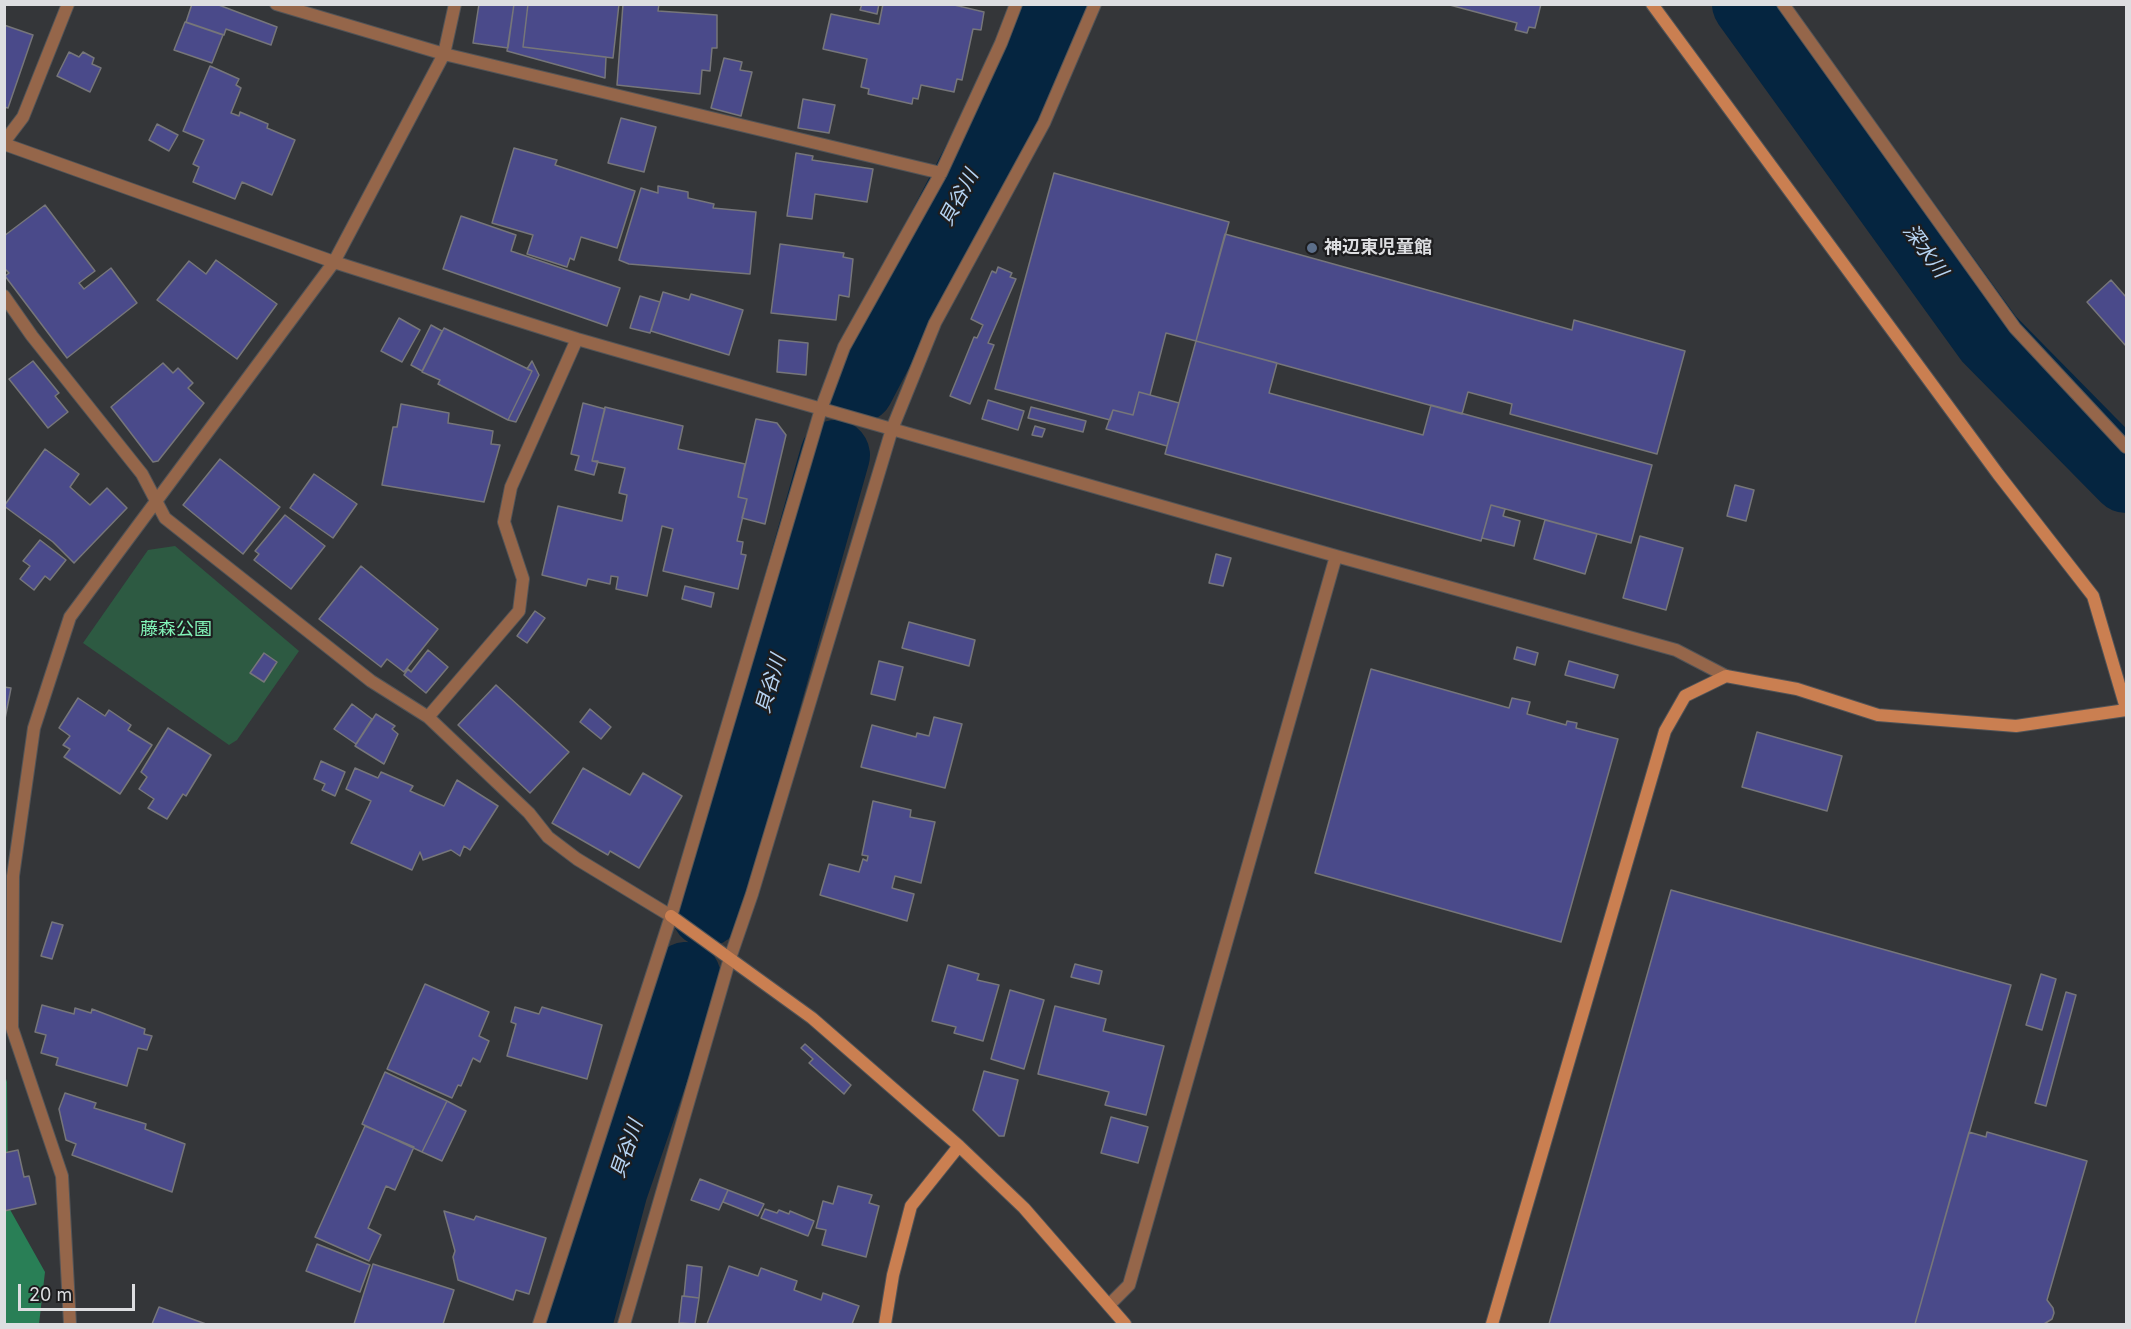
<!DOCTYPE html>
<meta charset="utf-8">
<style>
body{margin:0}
#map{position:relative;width:2131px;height:1329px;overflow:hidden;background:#343639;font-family:Inter,sans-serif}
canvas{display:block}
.frame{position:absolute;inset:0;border:6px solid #dddee1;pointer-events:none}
.scale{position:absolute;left:18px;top:1284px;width:117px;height:27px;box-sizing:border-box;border:3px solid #dddee1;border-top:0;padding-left:8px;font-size:18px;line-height:21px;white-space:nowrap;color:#dddee1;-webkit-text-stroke:4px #1d1d1f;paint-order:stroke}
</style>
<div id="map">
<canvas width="2131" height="1329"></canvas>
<div class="frame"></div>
<div class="scale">20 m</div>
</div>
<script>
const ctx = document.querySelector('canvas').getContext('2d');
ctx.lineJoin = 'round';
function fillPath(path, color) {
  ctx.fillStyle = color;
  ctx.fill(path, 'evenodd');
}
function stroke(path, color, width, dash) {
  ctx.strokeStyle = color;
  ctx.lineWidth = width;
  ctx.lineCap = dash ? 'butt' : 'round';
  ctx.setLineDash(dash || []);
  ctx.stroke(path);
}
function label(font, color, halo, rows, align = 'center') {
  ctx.font = font + ' Inter,"Noto Sans JP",sans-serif';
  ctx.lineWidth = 4.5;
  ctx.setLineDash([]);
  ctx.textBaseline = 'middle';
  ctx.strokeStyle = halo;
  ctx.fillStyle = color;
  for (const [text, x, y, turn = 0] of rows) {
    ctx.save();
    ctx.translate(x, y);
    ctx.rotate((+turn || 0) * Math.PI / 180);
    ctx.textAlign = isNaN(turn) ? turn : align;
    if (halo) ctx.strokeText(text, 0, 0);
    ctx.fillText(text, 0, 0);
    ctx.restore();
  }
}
const green = new Path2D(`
 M175,546L299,651L237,740L229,745L83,643L148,550Z`);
const forest = new Path2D(`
 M4,1072L7,1082L8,1206L45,1272L39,1324H5Z`);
const river = new Path2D(`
 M1747,4L1989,339L2126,478
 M859,388L1040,41L1053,4
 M706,912L835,455
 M577,1324L613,1189L686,977`);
const building = new Path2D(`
 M192,4H216L277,27L271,45L226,29L224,35L186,22Z
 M479,4H514L508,48L473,43Z
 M514,4H528L523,47L606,57L605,78L507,51Z
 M528,4H619L613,58L523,47Z
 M623,4H659L658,11L717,15V48H712L710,71L702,70L700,94L617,85Z
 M862,4H879L877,14L860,10Z
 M883,4H950L984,12L981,30L973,29L962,80L957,79L954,92L921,85L918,99L913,98L912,104L868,94L869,89L861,87L867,59L823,49L831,14L879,24Z
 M1446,4H1541L1535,28L1529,27L1527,33L1515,30L1517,23Z
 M185,22L223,35L212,63L174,50Z
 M4,25L33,35L8,108L4,107Z
 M69,52L79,57L83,52L94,58L92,64L101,68L90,92L57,76Z
 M724,58L742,62L740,70L752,72L741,116L711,108Z
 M210,66L239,79L236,85L241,88L231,113L239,116L240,112L268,124L267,128L295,140L272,195L242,182L235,199L193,182L199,167L193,164L204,140L183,131Z
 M803,99L835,105L829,133L798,128Z
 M621,118L656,127L644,172L608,163Z
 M157,124L178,135L169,151L149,140Z
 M514,148L557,160L555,165L635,191L617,248L581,237L574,260L570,258L567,267L527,254L533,235L492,223Z
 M796,153L813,156L812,160L873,169L867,202L815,194L812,219L787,216Z
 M1054,173L1229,222L1196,341L1166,333L1150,395L1139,392L1133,415L1113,410L1110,420L995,389Z
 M658,186L688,192V198L714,204L713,208L756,212L750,274L629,264L619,260L641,188L658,193Z
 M45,205L95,271L79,283L84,289L111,268L137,303L67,358L5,276L9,273L4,268V236Z
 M461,216L516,235L511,251L620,288L607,326L443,269Z
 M1225,234L1572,330L1574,320L1685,351L1657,454L1510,414L1512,404L1468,392L1462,414L1196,341Z
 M780,244L844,253L843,257L853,259L849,297L839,295L836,320L771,313Z
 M216,260L277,304L237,359L157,300L189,261L206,274Z
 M998,267L1012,273L1010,277L1016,279L988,343L994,345L970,404L950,396L974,337L977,338L983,325L971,319L992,271L996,273Z
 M2111,280L2126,297V346L2087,302Z
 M663,292L689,300L691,294L743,310L729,355L651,331Z
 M640,296L660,302L650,333L630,328Z
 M399,318L420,330L402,362L381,351Z
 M431,325L442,331L422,371L411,365Z
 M444,328L532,371L508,420L438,384L440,380L422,372Z
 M779,340L808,343L806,375L777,372Z
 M1196,341L1277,363L1269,393L1423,435L1431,405L1652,465L1631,543L1491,505L1481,541L1165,454Z
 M33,361L59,393L55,396L68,412L48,428L9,379Z
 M532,361L539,375L516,422L508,420L532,371L527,369Z
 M163,363L173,373L178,368L193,383L188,388L204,403L158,461L153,462L111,407Z
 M1139,392L1179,403L1167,446L1106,429L1113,410L1133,415Z
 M988,400L1024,411L1018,430L982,419Z
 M583,403L605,409L592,461H598L594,475L575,470L579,456L571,454Z
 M401,404L449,413L448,423L493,431L491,444L500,445L484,502L382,485L393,427H397Z
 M605,407L683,426L678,449L745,464L738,497L747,499L737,541L743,542L741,554L746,555L738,589L663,571L673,529L662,526L647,596L616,589L618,577L611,576L610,584L588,579L586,586L542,575L558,506L622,521L627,495L619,493L625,468L592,461Z
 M1031,407L1086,421L1083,432L1028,418Z
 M756,419L777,423L786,435L765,524L742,518L747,499L738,497Z
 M1035,426L1045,429L1042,437L1032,435Z
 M45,449L79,474L70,487L90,505L107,488L127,508L74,563L53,542L4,506Z
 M220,459L280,507L243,554L183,505Z
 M314,474L357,504L333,538L290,508Z
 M1735,485L1754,490L1746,521L1727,516Z
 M1491,505L1505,509L1503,516L1520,521L1514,546L1482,538Z
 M285,515L325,546L291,589L254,560L259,554L255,551Z
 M1545,520L1597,534L1585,574L1534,559Z
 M1640,536L1683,548L1666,610L1623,598Z
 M40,540L66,560L50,580L45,576L34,590L20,579L30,566L23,561Z
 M1216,554L1231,558L1223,586L1209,583Z
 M361,566L438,629L404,672L387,659L381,667L319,619Z
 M685,586L714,593L711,607L682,599Z
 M535,611L545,618L527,643L517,636Z
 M909,622L975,640L969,666L902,648Z
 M1517,647L1538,653L1535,665L1514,659Z
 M428,650L448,667L426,693L404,675L408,669L411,672Z
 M264,653L277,662L264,682L250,673Z
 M879,661L903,667L895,700L871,694Z
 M1569,661L1618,675L1614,688L1565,675Z
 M1371,669L1509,708L1512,698L1530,702L1527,714L1566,725L1567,721L1577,723L1576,728L1618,739L1561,942L1315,873Z
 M496,685L569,752L530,793L458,725Z
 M4,687L11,688L4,724Z
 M78,698L105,716L109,710L131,725L128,730L152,745L120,794L64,757L70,749L63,745L70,736L59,728Z
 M352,704L372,719L356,744L334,729Z
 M590,709L611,727L601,739L580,722Z
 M376,714L395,726L392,729L398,734L384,764L355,746Z
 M934,717L962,724L945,788L861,767L872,725L916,737L917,733L929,736Z
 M168,728L211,755L186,796L183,794L167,819L148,808L154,799L139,789L147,777L141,772Z
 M1757,732L1842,756L1827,811L1742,787Z
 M321,761L345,772L335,796L322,790L325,784L314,779Z
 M355,768L378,778L381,772L413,786L410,791L444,806L457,780L498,806L470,850L464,846L460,856L451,850L423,860L420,852L412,870L351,843L371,801L346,789Z
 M583,768L630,795L643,773L682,796L639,868L610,851L608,855L552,823Z
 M873,801L911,810L910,817L935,822L921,883L895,876L892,888L914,894L907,921L820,895L829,864L859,872L863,859L867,861L868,856L862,855Z
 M1671,890L2011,985L1915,1324H1549Z
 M52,922L63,925L52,959L41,956Z
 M1075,964L1102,971L1099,984L1071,977Z
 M948,965L979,974L977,980L999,985L983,1041L954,1033L956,1027L932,1021Z
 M2041,974L2056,979L2042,1030L2026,1025Z
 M425,984L489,1012L479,1036L489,1041L480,1062L473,1058L461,1086L458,1085L452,1098L387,1069Z
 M1010,990L1044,1000L1024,1069L991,1059Z
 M2066,992L2076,995L2046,1106L2035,1103Z
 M42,1005L74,1014L75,1008L91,1013L92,1009L145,1029L144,1034L152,1036L147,1050L138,1048L127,1086L56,1065L58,1058L41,1053L46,1035L35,1032Z
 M1055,1006L1106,1019L1103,1031L1164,1046L1146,1115L1105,1105L1109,1092L1038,1074Z
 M515,1007L539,1014L542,1007L602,1025L587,1079L507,1056L516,1024L511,1022Z
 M805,1044L851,1085L844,1094L809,1063L813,1059L801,1048Z
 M984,1071L1018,1080L1004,1136H999L973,1110Z
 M385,1072L447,1101L422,1152L362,1124Z
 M65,1093L96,1103L94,1108L146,1124L145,1129L185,1144L172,1192L72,1155L76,1144L66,1140L59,1109Z
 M447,1101L466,1111L442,1161L422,1152Z
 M1111,1117L1148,1127L1138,1163L1101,1153Z
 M365,1126L414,1147L395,1190L386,1186L368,1228L381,1235L369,1261L315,1237Z
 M1969,1132L1986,1137L1987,1132L2087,1161L2047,1300L2053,1308L2054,1313L2052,1319L2044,1324H1915Z
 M18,1150L24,1177L29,1176L36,1204L4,1211V1153Z
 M700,1179L728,1190L719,1210L691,1200Z
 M838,1186L872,1195L869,1203L879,1206L866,1257L822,1245L826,1230L816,1228L823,1201L833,1204Z
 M728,1190L764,1204L758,1216L723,1202Z
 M765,1209L777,1213L779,1210L789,1214L790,1211L814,1221L808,1236L761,1218Z
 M444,1211L474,1220L476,1216L546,1238L529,1294L516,1290L513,1300L458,1280L453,1257L455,1251Z
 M317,1244L370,1265L360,1292L306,1271Z
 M373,1264L454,1290L443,1324H354Z
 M687,1265L702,1267L699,1298L684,1296Z
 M729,1266L758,1276L761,1268L797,1281L794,1290L821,1300L823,1293L859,1306L852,1324H707Z
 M682,1296L699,1298L695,1324L679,1323Z
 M159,1307L206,1324H152Z`);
const street = new Path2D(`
 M276,4L444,54L941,173
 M1783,4L2015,328L2126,447
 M4,142L23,117L68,4
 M4,144L334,262L577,339L1336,556L1676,650L1726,676
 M4,296L32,336L142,474L165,518L371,681L428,717L529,813L548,837L577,859L671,916
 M428,717L519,611L523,579L504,522L511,487L577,339
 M1109,1305L1129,1285L1336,556
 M70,1324L62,1176L12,1028L13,876L34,728L70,617L334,262L444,54L455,4
 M539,1324L671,916L821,409L844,347L941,173L1001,43L1016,4
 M624,1324L730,958L752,894L892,429L935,323L1044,123L1095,4`);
const secondary = new Path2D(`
 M1652,4L1998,474L2093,596L2126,708
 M671,916L812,1018L959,1146L1024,1208L1125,1324
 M885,1324L893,1275L911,1206L959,1146
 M1492,1324L1665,731L1685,696L1726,676L1797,689L1878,715L2016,726L2126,710`);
const markers = [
 [1312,248,6,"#5c6f8a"]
];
const poiNames = [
 ["神辺東児童館",1324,248]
];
const parkNames = [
 ["藤森公園",176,630]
];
const waterNames = [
 ["貝谷川",959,198,-62],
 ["深水川",1925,251,54],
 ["貝谷川",771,684,-74],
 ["貝谷川",627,1149,-71]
];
fillPath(green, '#2d5a42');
fillPath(forest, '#297f56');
stroke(river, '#052540', 70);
fillPath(building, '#4a4a8a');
stroke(building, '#76767a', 1.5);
stroke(street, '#525457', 14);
stroke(secondary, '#525457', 14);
stroke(street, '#95664a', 12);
stroke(secondary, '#ca7f51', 12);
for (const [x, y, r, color] of markers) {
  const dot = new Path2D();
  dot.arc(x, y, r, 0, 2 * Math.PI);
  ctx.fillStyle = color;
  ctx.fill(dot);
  stroke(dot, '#1d1d1f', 2);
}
label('bold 18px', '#dddee1', '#1d1d1f', poiNames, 'left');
label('18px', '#82f4b8', '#1d1d1f', parkNames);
label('italic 20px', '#b6d4f3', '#1d1d1f', waterNames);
</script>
